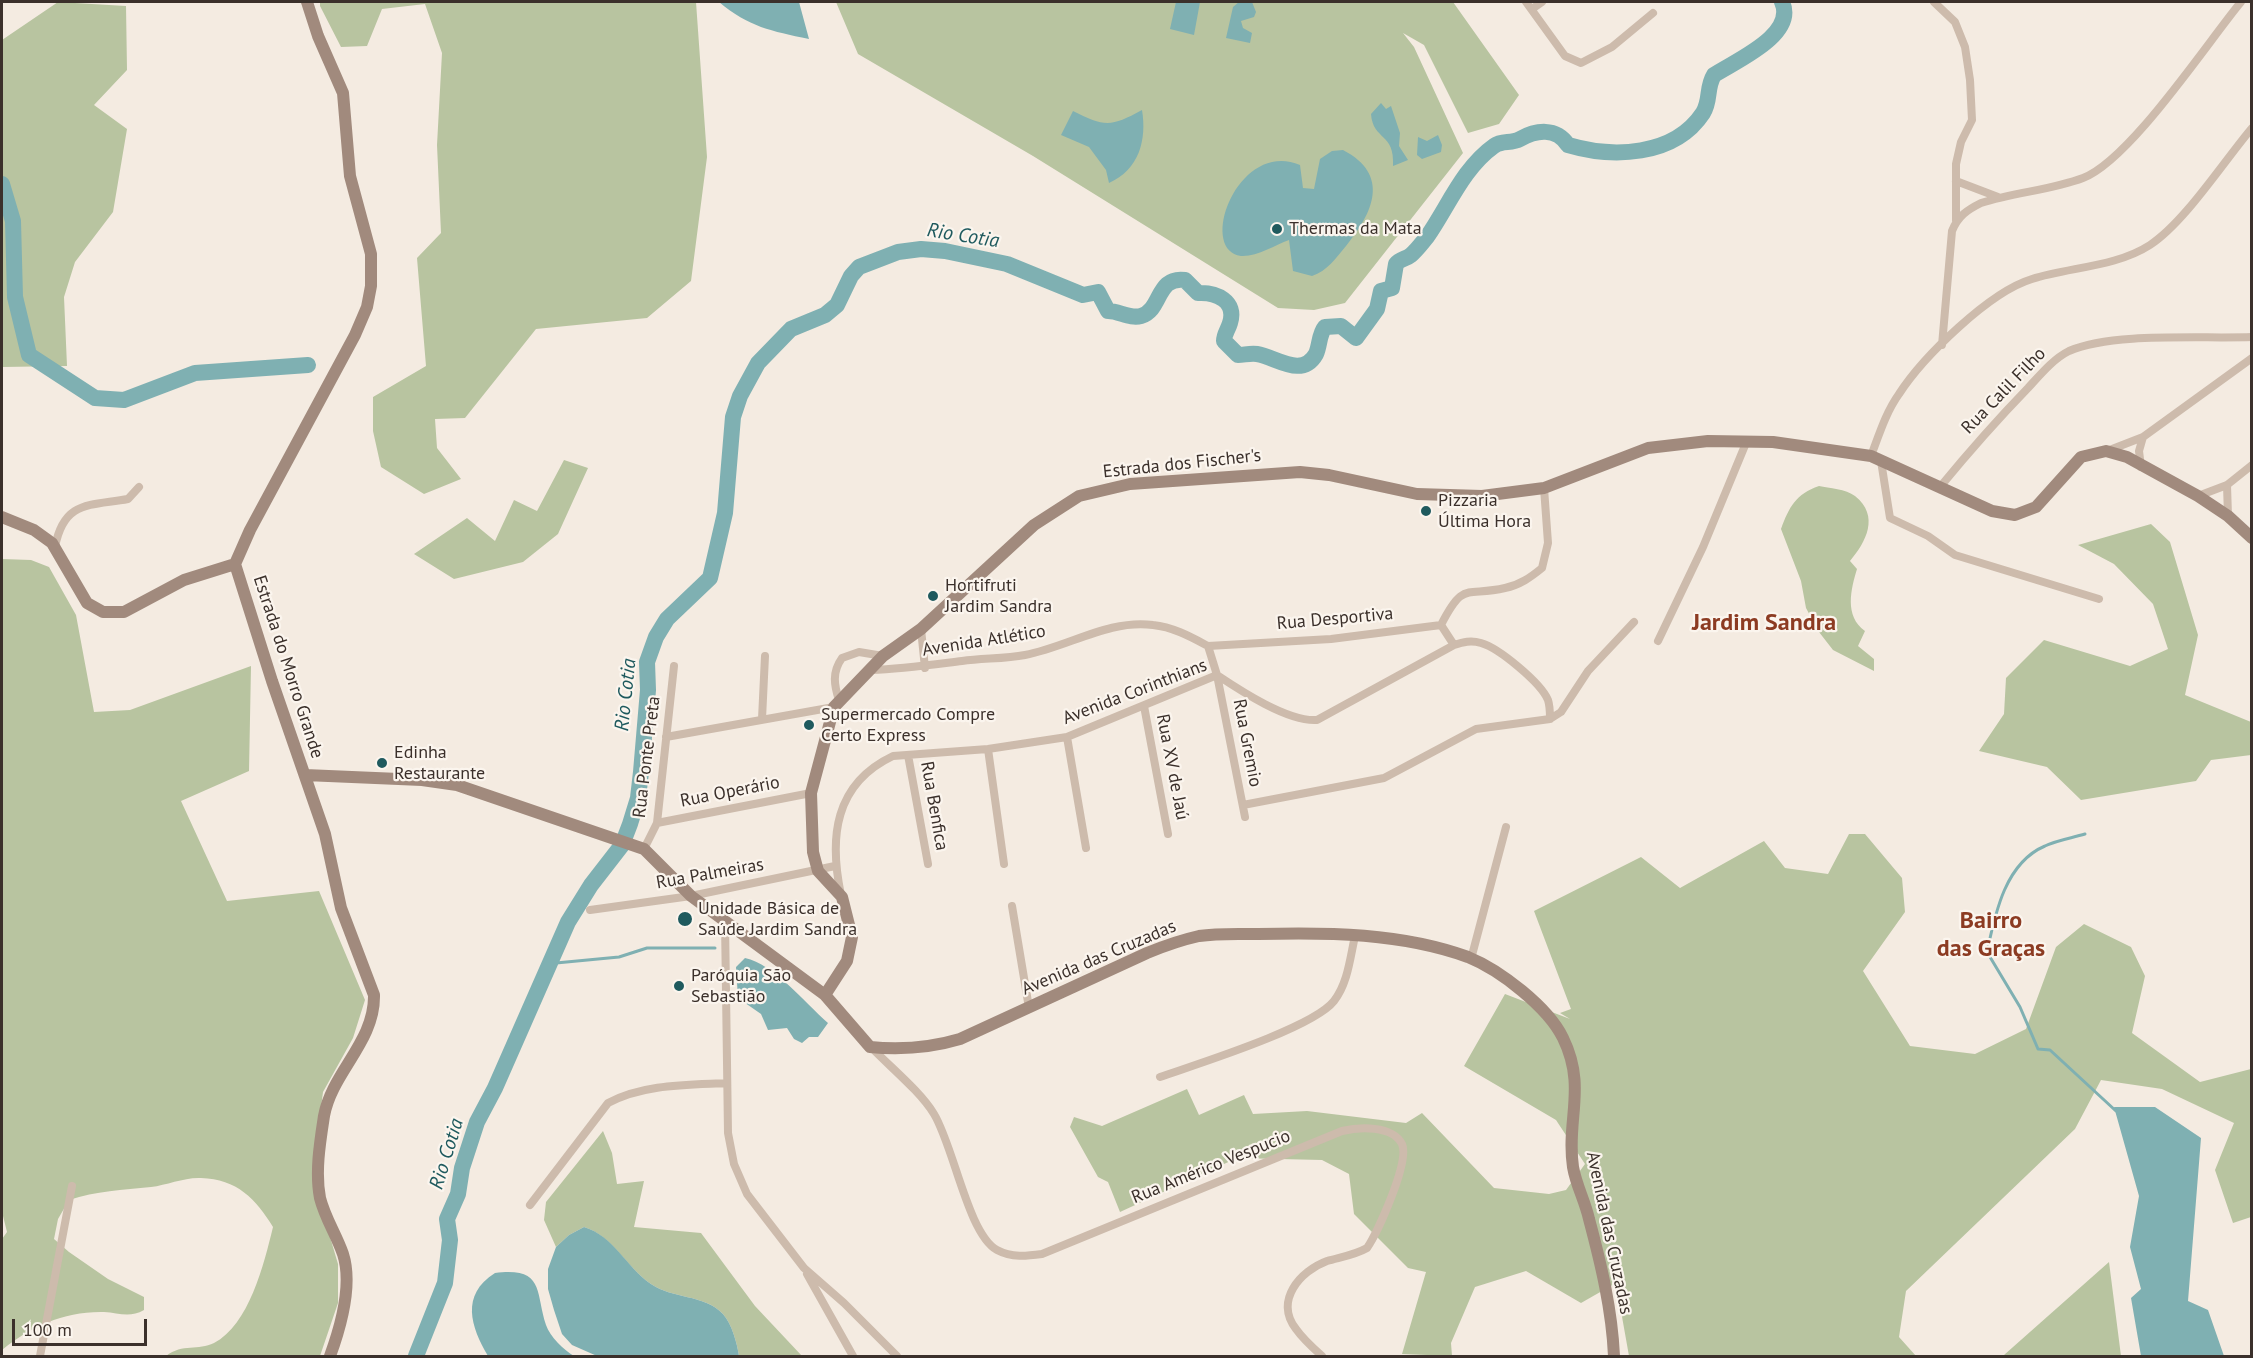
<!DOCTYPE html>
<meta charset="utf-8">
<style>
body{margin:0}
#map{position:relative;width:2253px;height:1358px;overflow:hidden;background:#f4ebe1;font-family:"PT Sans",sans-serif}
canvas{display:block}
.frame{position:absolute;inset:0;border:3px solid #3b302b;pointer-events:none}
.scale{position:absolute;left:12px;top:1319px;width:135px;height:27px;box-sizing:border-box;border:3px solid #3b302b;border-top:0;padding-left:8px;font-size:18px;line-height:21px;white-space:nowrap;color:#3b302b;-webkit-text-stroke:4px #fbf5ee;paint-order:stroke}
</style>
<div id="map">
<canvas width="2253" height="1358"></canvas>
<div class="frame"></div>
<div class="scale">100 m</div>
</div>
<script>
const ctx = document.querySelector('canvas').getContext('2d');
ctx.lineJoin = 'round';
function fillPath(path, color) {
  ctx.fillStyle = color;
  ctx.fill(path, 'evenodd');
}
function stroke(path, color, width, dash) {
  ctx.strokeStyle = color;
  ctx.lineWidth = width;
  ctx.lineCap = dash ? 'butt' : 'round';
  ctx.setLineDash(dash || []);
  ctx.stroke(path);
}
function label(font, color, halo, rows, align = 'center') {
  ctx.font = font + ' "PT Sans",sans-serif';
  ctx.lineWidth = 4.5;
  ctx.setLineDash([]);
  ctx.textBaseline = 'middle';
  ctx.strokeStyle = halo;
  ctx.fillStyle = color;
  for (const [text, x, y, turn = 0] of rows) {
    ctx.save();
    ctx.translate(x, y);
    ctx.rotate((+turn || 0) * Math.PI / 180);
    ctx.textAlign = isNaN(turn) ? turn : align;
    if (halo) ctx.strokeText(text, 0, 0);
    ctx.fillText(text, 0, 0);
    ctx.restore();
  }
}
const green = new Path2D(`
 M58,2L126,6L127,70L94,105L127,129L113,212L75,262L64,297L67,366L2,367V40Z
 M320,2H696L707,157L691,281L647,318L536,329L465,418L435,419L437,448L461,479L424,494L381,467L373,431V397L426,366L417,258L441,233L437,145L442,53L425,4L382,9L367,46L341,47L320,6Z
 M836,2H1453L1519,95L1499,124L1468,133L1424,45L1403,33L1414,47L1463,153L1345,303L1314,310L1278,308L1033,156L858,54Z
 M564,460L588,468L558,534L523,562L454,579L414,554L467,518L495,541L514,500L537,511Z
 M1819,486C1829,488 1846,489 1855,496C1880,516 1866,542 1850,561L1857,569C1851,589 1844,616 1865,631L1858,646L1874,659V671L1833,650L1819,632L1806,608L1801,581L1781,529C1789,507 1796,494 1819,486Z
 M2151,524L2170,542L2198,635L2185,695L2251,722V755L2211,760L2196,781L2081,800L2047,767L1979,751L2004,714L2006,678L2044,640L2130,666L2168,649L2153,604L2114,564L2078,545Z
 M2,559L31,560L49,567L76,615L94,712L130,710L251,666L249,771L181,801L227,901L319,891L365,1000L353,1038L323,1092L312,1176L338,1264V1303L320,1356H166C183,1343 198,1351 214,1343C249,1325 264,1264 273,1227C256,1199 237,1179 201,1178C185,1177 167,1185 151,1187C123,1190 96,1191 69,1200L58,1219L54,1239L69,1252L108,1279L144,1297V1310C130,1318 119,1313 104,1312C65,1311 31,1326 2,1350V1239L7,1232L2,1212Z
 M1849,834H1865L1902,878L1905,912L1863,971L1910,1046L1975,1054L2026,1029L2056,947L2084,924L2131,947L2145,976L2132,1033L2200,1082L2251,1069V1217L2233,1223L2215,1170L2234,1123L2162,1089L2101,1080L2075,1129L1906,1291L1899,1337L1916,1356H1629L1616,1283L1581,1303L1526,1271L1475,1287L1451,1343L1452,1356L1402,1354L1426,1272L1408,1268L1354,1214L1349,1174L1322,1160L1237,1158L1120,1212L1108,1182L1098,1177L1070,1127L1074,1117L1102,1126L1187,1089L1199,1115L1244,1095L1253,1114L1307,1111L1406,1123L1422,1113L1494,1188L1549,1194L1566,1190L1585,1164L1556,1120L1464,1066L1505,994L1570,1019L1560,1013L1571,1009L1534,911L1641,857L1680,888L1764,841L1785,868L1828,874Z
 M603,1131L612,1153L617,1184L644,1181L634,1227L701,1233L755,1306L802,1356H739C737,1343 732,1324 723,1314C704,1294 672,1299 651,1284C626,1267 613,1236 584,1227L569,1235L556,1247L544,1220L546,1202Z
 M2109,1262L2121,1356H2003L2004,1355Z`);
const water = new Path2D(`
 M719,2H799L809,39C771,31 749,27 719,2Z
 M1176,2H1200L1194,35L1170,29Z
 M1239,2H1252L1256,12L1254,17L1241,21L1243,28L1252,33L1250,43L1226,38L1233,7Z
 M1381,103L1386,109L1391,106L1400,133L1399,146L1408,160L1393,166C1395,132 1373,141 1371,114Z
 M1142,110C1147,140 1139,170 1109,183L1106,170L1089,147L1061,135L1073,111C1105,127 1111,127 1142,110Z
 M1438,135L1442,145L1441,152L1422,159L1417,155L1418,137L1427,141Z
 M1343,150C1391,175 1373,213 1346,246C1336,258 1327,271 1312,276L1293,271L1289,240C1275,245 1257,257 1241,256C1197,250 1238,139 1300,165L1303,188L1314,189L1320,159L1332,151Z
 M745,958C774,964 805,1003 828,1023L818,1037H809L802,1043L794,1039L787,1028L768,1030L761,1014L738,998L736,967Z
 M2114,1107H2155L2201,1138L2188,1301L2208,1310L2224,1356H2141L2131,1298L2141,1289L2130,1247L2139,1196Z
 M584,1227C614,1236 626,1267 651,1284C672,1299 704,1294 723,1314C732,1324 737,1343 739,1356H597L572,1345L562,1334L554,1310L548,1289V1269L556,1247L569,1235Z
 M495,1273C545,1267 535,1292 546,1325C550,1337 564,1350 574,1356H488C471,1327 460,1295 495,1273Z`);
const stream = new Path2D(`
 M2085,834C2072,838 2057,840 2045,846C2005,863 1995,914 1987,952L2020,1007L2038,1049L2050,1050L2116,1111
 M552,959L556,963L619,957L647,948H715`);
const river = new Path2D(`
 M2,184L13,221L15,297L29,355L95,398L124,400L195,373L308,365
 M416,1356L445,1283L450,1240L447,1219L458,1194L462,1168L477,1122L495,1088L568,922L591,885L622,845L630,824L638,798L641,772L648,690L647,662L656,637L667,619L710,578L725,513L733,417L740,396L758,363L791,329L825,315L837,305L851,276L859,267L898,252L921,249L945,251L1007,264L1083,295L1098,292L1108,311C1119,311 1130,319 1141,316C1162,310 1156,276 1185,280L1198,293C1216,292 1237,301 1230,323C1228,330 1224,334 1224,341L1238,355C1244,355 1250,353 1257,354C1276,357 1302,379 1316,354C1320,345 1319,334 1325,327L1341,326L1356,338L1377,309L1381,291L1392,288L1396,264C1400,259 1406,259 1411,255C1417,250 1422,243 1427,237C1448,207 1463,168 1494,146C1502,140 1511,144 1520,139C1536,130 1556,127 1568,145C1612,158 1674,157 1703,113C1711,100 1706,88 1714,75C1735,61 1797,35 1782,2`);
const street = new Path2D(`
 M1526,2L1565,56L1581,63L1612,47L1653,13
 M1934,2L1955,22L1965,47L1970,80L1972,120L1961,142L1956,164V221
 M1532,9L1542,2
 M1956,181L1998,197
 M1942,345L1952,231C1958,216 1967,210 1981,203C2015,192 2051,190 2083,178C2130,160 2207,43 2241,2
 M2143,437L2252,358
 M2107,451L2143,437L2139,451L2141,467
 M1871,456C1879,435 1886,412 1899,394C1923,357 1989,292 2032,279C2070,267 2116,267 2150,245C2185,222 2224,161 2252,128
 M1881,461L1890,518L1928,536L1955,555L2099,599
 M2227,485L2228,516
 M1940,487C1968,453 1997,420 2028,388C2040,375 2053,359 2069,351C2113,332 2202,339 2252,337
 M2198,496L2227,485L2252,465
 M55,547C64,500 90,506 128,499L139,487
 M1441,625C1464,580 1466,597 1505,588C1520,585 1531,577 1542,568L1548,543L1544,488
 M921,629L925,668
 M1658,641L1703,547L1746,443
 M1208,646L1331,639L1441,625L1454,645
 M871,670C903,669 930,665 962,661C983,658 1004,659 1025,655C1068,647 1109,619 1153,625C1173,627 1191,637 1208,646L1217,675L1245,817
 M839,700C834,685 832,672 842,658L859,652L883,656
 M1144,706L1168,834
 M762,719L765,656
 M666,737L834,707
 M1067,737L1086,848
 M988,749L1004,864
 M908,755L928,864
 M1243,805L1384,778L1476,729L1550,719L1561,712L1588,671L1634,622
 M657,823L811,793
 M644,849L657,823L674,666
 M841,895C829,838 834,784 893,756L988,749L1067,737L1217,675C1241,691 1288,722 1317,720L1454,645C1463,642 1471,640 1481,643C1499,648 1541,683 1548,700C1550,706 1550,713 1550,719
 M1012,906L1029,1008
 M590,910L691,896L835,866
 M725,921L728,1133L734,1164L747,1194L804,1268L844,1303L897,1356
 M1471,959L1506,827
 M871,1047C890,1067 920,1091 934,1114C954,1147 968,1234 997,1250C1012,1258 1027,1256 1042,1254L1342,1131C1359,1127 1392,1125 1402,1144C1410,1161 1378,1232 1367,1248C1355,1255 1341,1257 1327,1261C1300,1271 1274,1301 1296,1329C1303,1339 1313,1348 1322,1356
 M1160,1077C1197,1064 1313,1028 1334,1001C1348,983 1350,958 1355,936
 M530,1205L608,1103C643,1084 687,1085 727,1083
 M807,1274L853,1356
 M40,1356L72,1186`);
const secondary = new Path2D(`
 M307,2L318,36L343,93L350,176L371,254V286L367,307L355,335L250,530L235,564L272,681L325,834L341,908L374,995C375,1042 332,1072 324,1116C320,1142 315,1172 320,1198C325,1218 336,1234 343,1254C353,1285 341,1326 330,1356
 M2,517L34,530L52,543L87,603L103,612H124L184,580L235,564
 M305,775L422,780L457,785L644,849L691,896L825,995L847,961L852,937L842,897L818,871L813,852L811,793L834,707L883,656L921,629L1034,525L1079,496L1130,484L1300,472L1329,475L1417,494L1482,496L1544,488L1648,448L1708,441L1773,442L1871,456L1992,511L2015,515L2036,507L2081,457L2106,451L2127,457L2198,496L2228,516L2252,538
 M825,995L870,1047C902,1050 930,1048 960,1039L1147,953C1164,946 1181,940 1199,936C1218,933 1238,934 1258,934C1327,932 1402,933 1468,957C1500,970 1548,1007 1563,1038C1587,1087 1566,1120 1573,1167C1576,1185 1585,1201 1589,1219C1601,1264 1612,1310 1614,1356`);
const markers = [
 [1277,229,6,"#1f5a5e"],
 [1426,511,6,"#1f5a5e"],
 [933,596,6,"#1f5a5e"],
 [809,725,6,"#1f5a5e"],
 [382,763,6,"#1f5a5e"],
 [685,919,8,"#1f5a5e"],
 [679,986,6,"#1f5a5e"]
];
const poiNames = [
 ["Thermas da Mata",1289,229],
 ["Pizzaria",1438,501],
 ["Última Hora",1438,522],
 ["Hortifruti",945,586],
 ["Jardim Sandra",945,607],
 ["Supermercado Compre",821,715],
 ["Certo Express",821,736],
 ["Edinha",394,753],
 ["Restaurante",394,774],
 ["Unidade Básica de",698,909],
 ["Saúde Jardim Sandra",698,930],
 ["Paróquia São",691,976],
 ["Sebastião",691,997]
];
const streetNames = [
 ["Rua Calil Filho",2004,391,-46],
 ["Estrada dos Fischer's",1182,464,-6],
 ["Rua Desportiva",1335,619,-5],
 ["Avenida Atlético",984,641,-9],
 ["Estrada do Morro Grande",288,667,72],
 ["Avenida Corinthians",1135,692,-21],
 ["Rua Gremio",1247,743,79],
 ["Rua Ponte Preta",647,757,-83],
 ["Rua XV de Jaú",1172,767,79],
 ["Rua Operário",730,792,-11],
 ["Rua Benfica",934,806,80],
 ["Rua Palmeiras",710,874,-10],
 ["Avenida das Cruzadas",1099,958,-23],
 ["Rua Américo Vespucio",1211,1167,-22],
 ["Avenida das Cruzadas",1609,1233,78]
];
const waterNames = [
 ["Rio Cotia",963,236,9],
 ["Rio Cotia",626,695,-84],
 ["Rio Cotia",447,1154,-73]
];
const districtNames = [
 ["Jardim Sandra",1764,623],
 ["Bairro",1991,921],
 ["das Graças",1991,949]
];
fillPath(green, '#b8c4a0');
fillPath(water, '#7fb0b2');
stroke(stream, '#7fb0b2', 3);
stroke(river, '#7fb0b2', 16);
stroke(street, '#cdbbac', 8);
stroke(secondary, '#a18a7d', 12);
for (const [x, y, r, color] of markers) {
  const dot = new Path2D();
  dot.arc(x, y, r, 0, 2 * Math.PI);
  ctx.fillStyle = color;
  ctx.fill(dot);
  stroke(dot, '#fbf5ee', 2);
}
label('18px', '#3b302b', '#fbf5ee', poiNames, 'left');
label('18px', '#3b302b', '#fbf5ee', streetNames);
label('italic 20px', '#1f5a5e', '#fbf5ee', waterNames);
label('bold 24px', '#8c3b22', '#fbf5ee', districtNames);
</script>
